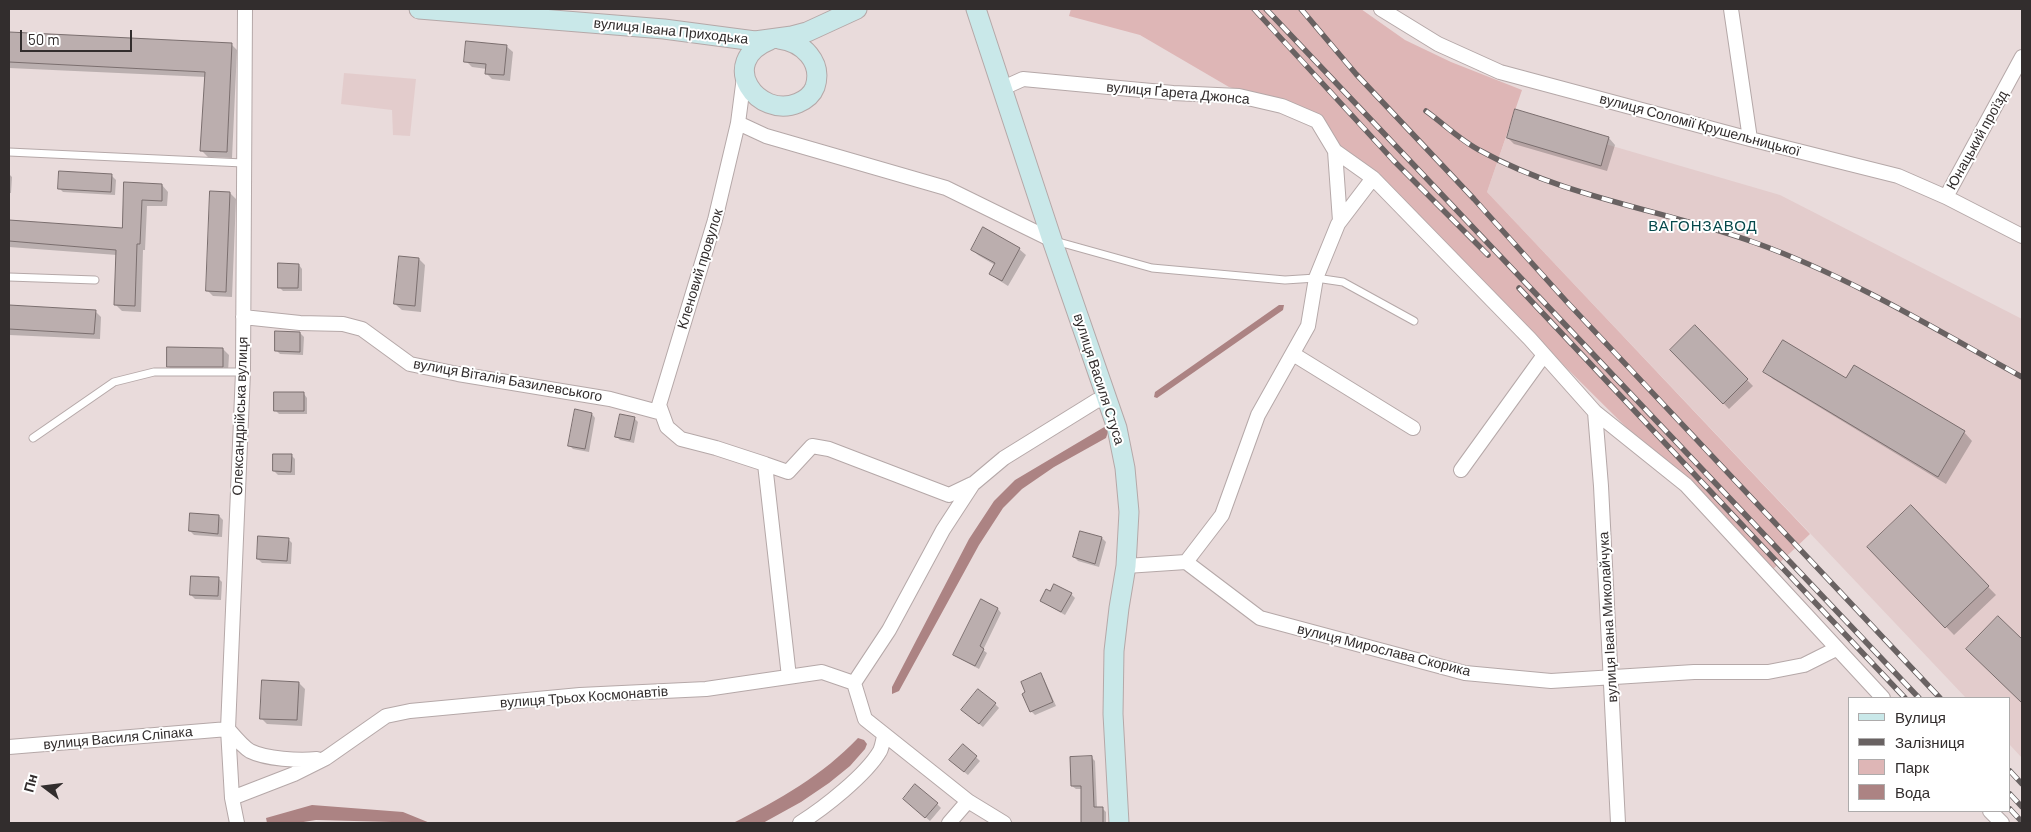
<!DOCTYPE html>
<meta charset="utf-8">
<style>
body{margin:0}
#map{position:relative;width:2031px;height:832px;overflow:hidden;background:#e9dbdb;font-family:Barlow,sans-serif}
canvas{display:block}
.frame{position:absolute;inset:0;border:10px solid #322d2d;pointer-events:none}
.legend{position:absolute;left:1848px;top:697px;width:162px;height:115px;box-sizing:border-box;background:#fff;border:1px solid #adabab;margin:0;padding:6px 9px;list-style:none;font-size:15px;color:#322d2d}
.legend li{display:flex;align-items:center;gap:10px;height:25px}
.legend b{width:25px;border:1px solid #adabab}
.north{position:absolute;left:20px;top:762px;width:50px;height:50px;-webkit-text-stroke:4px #fff;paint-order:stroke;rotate:285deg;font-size:14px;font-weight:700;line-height:20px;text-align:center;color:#322d2d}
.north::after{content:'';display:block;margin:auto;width:18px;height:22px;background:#322d2d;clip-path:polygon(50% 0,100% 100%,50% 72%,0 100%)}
.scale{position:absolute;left:20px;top:30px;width:112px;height:22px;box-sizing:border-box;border:2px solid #322d2d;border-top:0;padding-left:6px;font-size:15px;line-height:18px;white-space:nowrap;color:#322d2d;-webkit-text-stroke:4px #fff;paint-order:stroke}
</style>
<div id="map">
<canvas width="2031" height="832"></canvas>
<div class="frame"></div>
<ul class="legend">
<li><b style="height:6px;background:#c9e8e9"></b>Вулиця</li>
<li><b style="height:6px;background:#696262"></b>Залізниця</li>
<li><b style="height:14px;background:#deb6b6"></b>Парк</li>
<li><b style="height:14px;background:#ac8383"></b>Вода</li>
</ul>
<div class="north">Пн</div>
<div class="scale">50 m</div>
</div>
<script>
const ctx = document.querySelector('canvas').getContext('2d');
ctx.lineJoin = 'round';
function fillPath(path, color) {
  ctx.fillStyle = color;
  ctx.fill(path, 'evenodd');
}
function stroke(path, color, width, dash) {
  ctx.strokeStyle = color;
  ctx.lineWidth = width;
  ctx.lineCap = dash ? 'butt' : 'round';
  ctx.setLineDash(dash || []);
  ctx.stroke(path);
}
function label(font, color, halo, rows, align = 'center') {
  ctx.font = font + ' Barlow,sans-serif';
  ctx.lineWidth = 4;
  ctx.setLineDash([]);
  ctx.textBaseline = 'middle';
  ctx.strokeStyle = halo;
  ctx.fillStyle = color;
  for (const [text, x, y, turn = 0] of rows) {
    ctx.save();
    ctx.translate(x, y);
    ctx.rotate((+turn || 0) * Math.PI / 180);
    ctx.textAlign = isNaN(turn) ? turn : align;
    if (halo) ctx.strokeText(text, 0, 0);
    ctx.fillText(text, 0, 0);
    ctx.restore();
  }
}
const built = new Path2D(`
 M344,73L416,79L410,136L393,135L392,110L341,104Z
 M1513,117L1780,195L2022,319V758L2010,745V698H1966L1487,192Z`);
const green = new Path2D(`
 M1071,9H1361L1405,40L1451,62L1522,90L1487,192L1810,534L1771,571L1351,154L1336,145L1319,115L1229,87L1140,35L1069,16Z`);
const water = new Path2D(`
 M1279,305H1284L1283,310L1157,398L1154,397L1155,392Z
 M1106,426L1109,429L1106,438L1054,467L1022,489L1003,508L979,545L899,691L892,694V687L969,539L994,501L1015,480Z
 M858,738L864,740L867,744L865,749L850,766L829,783L801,802L763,823H733C779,800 823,775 858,738Z
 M312,805L403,812L430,823L316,820L297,823H267L266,818Z`);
const shadow = new Path2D(`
 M9,34L231,44L237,50L232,158L208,157L202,151L206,77L9,68Z
 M506,46L513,52L510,81L492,79L486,73L487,69L472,67L466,61Z
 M1516,111L1609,138L1615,145L1607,171L1514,144L1508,138Z
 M9,174L12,177L11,193H9Z
 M112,176L116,180L115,195L63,192L59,188Z
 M125,184L162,185L168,192L167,206H147L145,250H143L141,312L122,311L116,305L117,255L9,247V221L123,229Z
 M230,193L236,199L232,297L213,296L207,290Z
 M984,229L1019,249L1026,255L1008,286L997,279L991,273L995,265L978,255L972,249Z
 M419,259L425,265L421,312L402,310L395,304Z
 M299,265L302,269V291H283L279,287Z
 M9,306L95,311L101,317L100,339L9,335Z
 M1695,327L1753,386L1729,409L1671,350Z
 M300,333L304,337L303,355L280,354L276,350Z
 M223,349L229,355L228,372H174L168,366Z
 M1855,366L1964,432L1972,441L1946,484L1773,379L1765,371L1847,380Z
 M304,394L307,398V414H279L275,410Z
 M592,414L595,418L589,452L573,449L569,445Z
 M634,418L638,422L634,443L620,440L616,436Z
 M291,455L295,459V475H278L274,471Z
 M1911,507L1996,595L1954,635L1869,547Z
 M219,516L223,520L222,537L194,535L190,531Z
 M1081,532L1102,538L1106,542L1099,567L1078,561L1074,557Z
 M288,539L292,543L291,564L262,563L258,559Z
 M218,578L222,582L221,600L195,599L191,595Z
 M1050,593L1071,594L1075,598L1065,615L1041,601Z
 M998,609L1001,613L983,650L987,653L979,669L959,658L955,655Z
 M1998,618L2022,641V702L1968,649Z
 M1040,675L1044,679L1056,706L1035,715L1031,711Z
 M299,683L305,689L302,726L267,724L261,718Z
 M995,704L999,708L983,727L967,714Z
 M963,745L980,761L968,775L954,764Z
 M1091,757L1095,761L1097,808H1102L1106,812V823H1083L1082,789H1076L1072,786Z
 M909,803L937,804L941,808L930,821Z`);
const building = new Path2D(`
 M9,32L232,43L227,152L200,151L205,72L9,62Z
 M466,41L507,45L504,75L485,74L486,64L464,62Z
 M1515,109L1609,137L1601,166L1507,138Z
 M59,171L112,174L111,192L58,189Z
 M124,182L162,184V201L142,200L140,244H137L135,306L114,305L116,250L9,241V220L122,228Z
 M210,191L230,192L226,292L206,291Z
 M983,227L1020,248L1002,281L989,274L995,263L971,250Z
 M399,256L419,258L415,306L394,304Z
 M278,263L299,264L298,288H278Z
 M9,305L96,310L94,334L9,329Z
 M1695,325L1748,379L1723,404L1670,350Z
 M275,331L300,332V352L275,351Z
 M1783,340L1846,378L1854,365L1965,431L1938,477L1763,372Z
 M167,347L223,348V367H167Z
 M274,392H304V411H274Z
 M575,409L592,413L585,449L568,446Z
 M620,414L635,417L630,440L615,437Z
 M273,454H292L291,472L273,471Z
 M1911,505L1989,586L1945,628L1867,547Z
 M190,513L219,515L218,534L189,531Z
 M1080,531L1102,537L1095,564L1073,557Z
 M258,536L289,538L287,561L257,559Z
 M191,576L219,577L218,596L190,595Z
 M1054,584L1072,593L1061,612L1040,601L1046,589L1050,591Z
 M981,599L998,608L980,646L984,649L975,666L953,655Z
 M1998,616L2022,639V703L1966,649Z
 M1041,673L1053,702L1030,712L1022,694L1025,692L1021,682Z
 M262,680L299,682L297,720L260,719Z
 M978,689L996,703L979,724L961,710Z
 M963,744L977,756L964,772L949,760Z
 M1092,756L1094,807H1103V823H1081V786H1071L1070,757Z
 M915,784L938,803L925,818L903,799Z`);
const lane = new Path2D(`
 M9,152L243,163
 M1055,241L1152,268L1285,280L1316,278L1343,282L1414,321
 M9,277L95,280
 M33,438L114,382L154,372H243`);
const street = new Path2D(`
 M1381,9L1438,44L1500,72L1750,139L1898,176L1946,197L2022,236
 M1731,9L1750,139
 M1003,88L1023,79L1173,93L1239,96L1282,106L1317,121L1335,151L1373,178L1338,224L1316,278L1308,326L1258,415L1222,515L1186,562L1126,566
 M738,123L744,77
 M1335,151L1340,221
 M1373,178L1530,339L1595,412L1686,485L1883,698
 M1946,197L2022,57
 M243,317L300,323L343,324L362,329L410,364L458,374L610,399L662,413
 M1293,354L1413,428
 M1595,412L1601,486L1618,823
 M765,464L788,472L812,446L829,449L949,495L972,484
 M1461,470L1544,355
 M1186,562L1260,618L1465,673L1551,681L1694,672H1768L1804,665L1836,649
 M789,677L765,464L716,448L681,439L667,427L659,405L715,220L738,123L766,136L946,188L1052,240
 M854,683L889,630L943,530L973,484L1004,458L1096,401L1108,399
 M854,683L865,719L968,801L1004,823
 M9,747L228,729C234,736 242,746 250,751C266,759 299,761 317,759
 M232,798L294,774L326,758L386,716L410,711L580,695L706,689L822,672L854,683
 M1990,811L2002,823
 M237,823L232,798L228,729L243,372L245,9
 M800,823C824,808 866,775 880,751C882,747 883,741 884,736
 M949,823L968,801`);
const secondary = new Path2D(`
 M419,9L664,29L755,41L792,36L807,32L857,9
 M976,9L1052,240L1117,428L1125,468L1129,512L1126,566L1119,608L1114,651L1113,714L1119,823
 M770,40C716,62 758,120 798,103C805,100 812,95 815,87C823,62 803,42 779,39`);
const rail = new Path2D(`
 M1254,9L1393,160L1488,255
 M1266,9L1919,698
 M1301,9L1356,74L1474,199L1566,301L1940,698
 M1426,111C1444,124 1461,141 1481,151C1566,198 1665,210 1756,243C1850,277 1935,329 2022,377
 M1519,288L1905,698
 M2010,771L2022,784
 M2010,794L2022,807
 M2010,809L2022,822`);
const streetNames = [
 ["вулиця Івана Приходька",671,31,6],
 ["вулиця Ґарета Джонса",1178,93,5],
 ["вулиця Соломії Крушельницької",1700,125,15],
 ["Юнацький проїзд",1977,140,-61],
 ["Кленовий провулок",700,269,-73],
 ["вулиця Василя Стуса",1099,379,72],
 ["вулиця Віталія Базилевського",508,380,10],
 ["Олександрійська вулиця",240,416,-88],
 ["вулиця Івана Миколайчука",1608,617,-93],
 ["вулиця Мирослава Скорика",1384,650,14],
 ["вулиця Трьох Космонавтів",584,697,-4],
 ["вулиця Василя Сліпака",118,738,-5]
];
const neighbourhoodNames = [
 ["ВАГОНЗАВОД",1703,226]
];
fillPath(built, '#e3cccc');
fillPath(green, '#deb6b6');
fillPath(water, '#ac8383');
fillPath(shadow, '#0003');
fillPath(building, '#bbaeae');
stroke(building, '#7a6e6e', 1);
stroke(lane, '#b5a8a8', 9);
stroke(street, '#b5a8a8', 16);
stroke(secondary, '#b5a8a8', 21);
stroke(lane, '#fff', 7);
stroke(street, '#fff', 14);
stroke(secondary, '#c9e8e9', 19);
stroke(rail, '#696262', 5.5);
stroke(rail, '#fff', 4, [11]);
label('14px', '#322d2d', '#fff', streetNames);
ctx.letterSpacing = '1px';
label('15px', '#06484b', '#fff', neighbourhoodNames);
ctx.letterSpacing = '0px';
</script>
